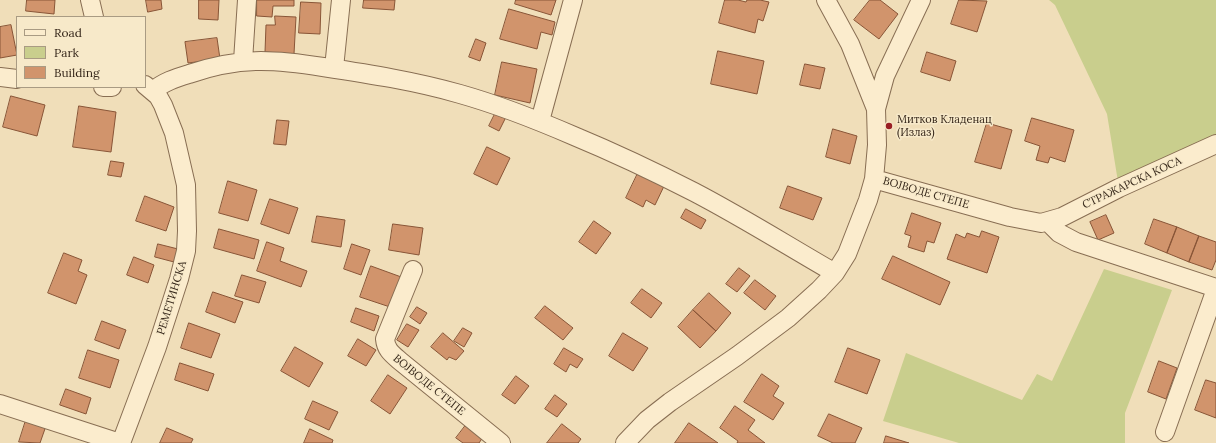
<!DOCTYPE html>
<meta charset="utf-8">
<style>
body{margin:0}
#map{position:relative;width:1216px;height:443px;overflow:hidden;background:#f0deb9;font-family:Lora,serif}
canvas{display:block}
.legend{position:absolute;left:16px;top:16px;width:130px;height:72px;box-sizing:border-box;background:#f7e9c9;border:1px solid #a99b83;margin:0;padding:5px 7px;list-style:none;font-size:12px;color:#352619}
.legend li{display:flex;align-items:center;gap:8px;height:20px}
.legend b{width:20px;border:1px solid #a99b83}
</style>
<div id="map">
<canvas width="1216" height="443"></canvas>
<ul class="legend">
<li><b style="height:5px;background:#fbeccd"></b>Road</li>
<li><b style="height:11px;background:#c9ce8d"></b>Park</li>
<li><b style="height:11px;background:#d1946c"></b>Building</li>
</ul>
</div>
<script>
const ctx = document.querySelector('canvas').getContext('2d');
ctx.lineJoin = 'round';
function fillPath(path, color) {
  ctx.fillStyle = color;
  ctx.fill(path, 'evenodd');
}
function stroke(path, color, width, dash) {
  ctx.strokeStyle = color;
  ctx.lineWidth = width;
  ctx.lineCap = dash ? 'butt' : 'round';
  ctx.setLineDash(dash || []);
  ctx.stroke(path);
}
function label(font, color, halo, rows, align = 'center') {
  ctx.font = font + ' Lora,serif';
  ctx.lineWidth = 3;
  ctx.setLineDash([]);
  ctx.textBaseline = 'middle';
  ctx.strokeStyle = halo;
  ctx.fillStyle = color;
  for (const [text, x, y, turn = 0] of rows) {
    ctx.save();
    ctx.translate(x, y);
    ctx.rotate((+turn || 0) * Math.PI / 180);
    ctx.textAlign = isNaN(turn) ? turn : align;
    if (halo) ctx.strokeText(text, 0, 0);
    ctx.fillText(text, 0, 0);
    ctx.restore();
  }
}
const green = new Path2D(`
 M1049,0H1216V144L1119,188L1107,114L1055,5Z
 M1104,269L1172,290L1125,413V443H959L883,421L906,353L1022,400L1037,374L1052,381Z`);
const building = new Path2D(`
 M27,0H55L54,14L26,11Z
 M146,0H161L162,9L148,12Z
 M199,0H219L218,20L199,19Z
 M257,0H294V6H273L272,17L257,16Z
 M364,0H395L394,10L363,8Z
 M516,0H556L551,15L515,4Z
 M725,0H738L746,2L747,0H760L769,2L763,21L758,19L755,33L719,23Z
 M870,0H880L898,14L879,39L854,20Z
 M959,0L987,1L977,32L951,24Z
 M301,2L321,3L320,34L299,33Z
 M509,9L555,22L552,35L541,32L537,49L500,39Z
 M275,16L296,17L294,54L265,52L266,25H275Z
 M11,25L17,55L0,58V27Z
 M217,38L220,59L188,63L185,42Z
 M476,39L486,43L480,61L469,57Z
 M718,51L764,61L757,94L711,84Z
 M927,52L956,61L950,81L921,72Z
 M502,62L537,69L530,103L495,95Z
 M805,64L825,68L820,89L800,85Z
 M11,96L45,105L37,136L3,127Z
 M79,106L116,112L111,152L73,147Z
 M496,112L506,117L499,131L489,126Z
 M1032,118L1074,130L1065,162L1050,157L1048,163L1036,160L1040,146L1025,141Z
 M277,120L289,121L286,145L274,144Z
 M987,123L1012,130L1001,169L975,162Z
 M833,129L857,136L850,164L826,157Z
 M487,147L510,158L497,185L474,174Z
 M111,161L124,163L121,177L108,175Z
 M639,171L665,184L655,205L646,200L643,207L626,198Z
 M228,181L257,190L248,221L219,213Z
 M788,186L822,198L813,220L780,208Z
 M145,196L174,207L166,231L136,221Z
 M270,199L298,208L289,234L261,224Z
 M686,209L706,220L701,229L681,218Z
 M912,213L941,223L934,243L927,241L924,252L908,247L911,236L905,234Z
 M1106,215L1114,233L1098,240L1090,222Z
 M317,216L345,220L341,247L312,242Z
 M1154,219L1177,227L1167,253L1145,244Z
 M594,221L611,233L596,254L579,242Z
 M393,224L423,228L419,255L389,250Z
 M1177,227L1199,236L1189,262L1167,253Z
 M219,229L259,240L254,259L214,248Z
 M982,231L999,237L987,273L947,259L956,234L965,238L967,233L979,237Z
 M1199,236L1216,242V260L1212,270L1189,262Z
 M267,242L284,248L280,261L307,271L301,287L257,271Z
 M158,244L178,249L174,262L155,257Z
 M352,244L370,250L361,275L344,269Z
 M64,253L82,260L78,271L87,275L76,304L48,293Z
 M893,256L950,282L940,305L882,279Z
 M134,257L154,265L148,283L127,275Z
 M371,266L404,278L393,308L360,297Z
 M739,268L750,276L737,292L726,284Z
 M242,275L266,282L259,303L235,296Z
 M755,280L776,296L765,310L744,293Z
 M642,289L662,303L651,318L631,303Z
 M213,292L243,302L235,323L206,312Z
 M709,293L731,313L716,331L693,310Z
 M545,306L573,328L563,340L535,318Z
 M417,307L427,313L420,324L410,317Z
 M356,308L379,316L374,331L351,322Z
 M693,310L716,331L700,348L678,327Z
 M102,321L126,330L119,349L95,340Z
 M189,323L220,334L211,358L181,348Z
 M407,324L419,330L408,347L397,340Z
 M463,328L472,333L464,347L454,341Z
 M443,333L464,351L456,360L449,357L447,360L431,347Z
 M623,333L648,348L633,371L609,356Z
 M358,339L376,350L366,366L348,356Z
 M295,347L323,363L309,387L281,371Z
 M564,348L583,359L577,368L570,364L566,372L554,364Z
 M848,348L880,360L867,394L835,382Z
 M88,350L119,360L110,388L79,378Z
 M1159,361L1177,368L1166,399L1148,392Z
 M180,363L214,374L208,391L175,380Z
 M762,374L779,386L773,396L784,403L773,420L744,402Z
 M388,375L407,388L390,414L371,401Z
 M516,376L529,386L515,404L502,395Z
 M1206,380L1216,383V418L1195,410Z
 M66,389L91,398L86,414L60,405Z
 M555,395L567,404L557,417L545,409Z
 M313,401L338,412L329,430L305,419Z
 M735,406L755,420L748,430L765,443H737L738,441L720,428Z
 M829,414L862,428L855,443H833L818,436Z
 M27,417L47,423L40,443L19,442Z
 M689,423L718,443H675Z
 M562,424L581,439L578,443H547Z
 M466,425L483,437L479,443H463L456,438Z
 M167,428L193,439L191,443H160Z
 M310,429L333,440L332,443H304Z
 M886,436L909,443H884Z`);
const minor = new Path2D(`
 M90,0L94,17
 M826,0L850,44L876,109
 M243,61L247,0
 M334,68L341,0
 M0,77L17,79
 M103,87H112
 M153,91C163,82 176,78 189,74C239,57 272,59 323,67C369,74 415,81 460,94C499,105 537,120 574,136C615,153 655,172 694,192C742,217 788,246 835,273
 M540,121L573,0
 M874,179L1010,217L1041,223L1062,217L1119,188L1216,144
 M1048,222L1059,233L1076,242L1216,288
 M413,270L385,339C386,350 392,354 400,361L501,443
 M0,404L120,443
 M1165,432L1216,289
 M121,443L157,347L179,279L186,251L187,231L186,185L174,133L163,105L158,96L145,85
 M625,443L647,420L670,402L737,356L788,318L819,290L835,273L847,254L868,200L874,179L877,145L876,109L885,76L921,0`);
const markers = [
 [889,126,4,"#9a1f24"]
];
const poiNames = [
 ["Митков Кладенац",897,120],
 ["(Излаз)",897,133]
];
const streetNames = [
 ["СТРАЖАРСКА КОСА",1132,183,-25],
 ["ВОЈВОДЕ СТЕПЕ",926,193,16],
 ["РЕМЕТИНСКА",172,298,-73],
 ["ВОЈВОДЕ СТЕПЕ",429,385,39]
];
fillPath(green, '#c9ce8d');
fillPath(building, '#d1946c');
stroke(building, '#885537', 1);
stroke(minor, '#886e53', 20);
stroke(minor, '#fbeccd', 18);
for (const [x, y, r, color] of markers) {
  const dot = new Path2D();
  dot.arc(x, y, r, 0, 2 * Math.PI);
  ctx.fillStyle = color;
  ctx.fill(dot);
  stroke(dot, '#f7e9c9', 1.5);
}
label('11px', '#352619', '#f7e9c9', poiNames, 'left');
label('11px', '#352619', '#f7e9c9', streetNames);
</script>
